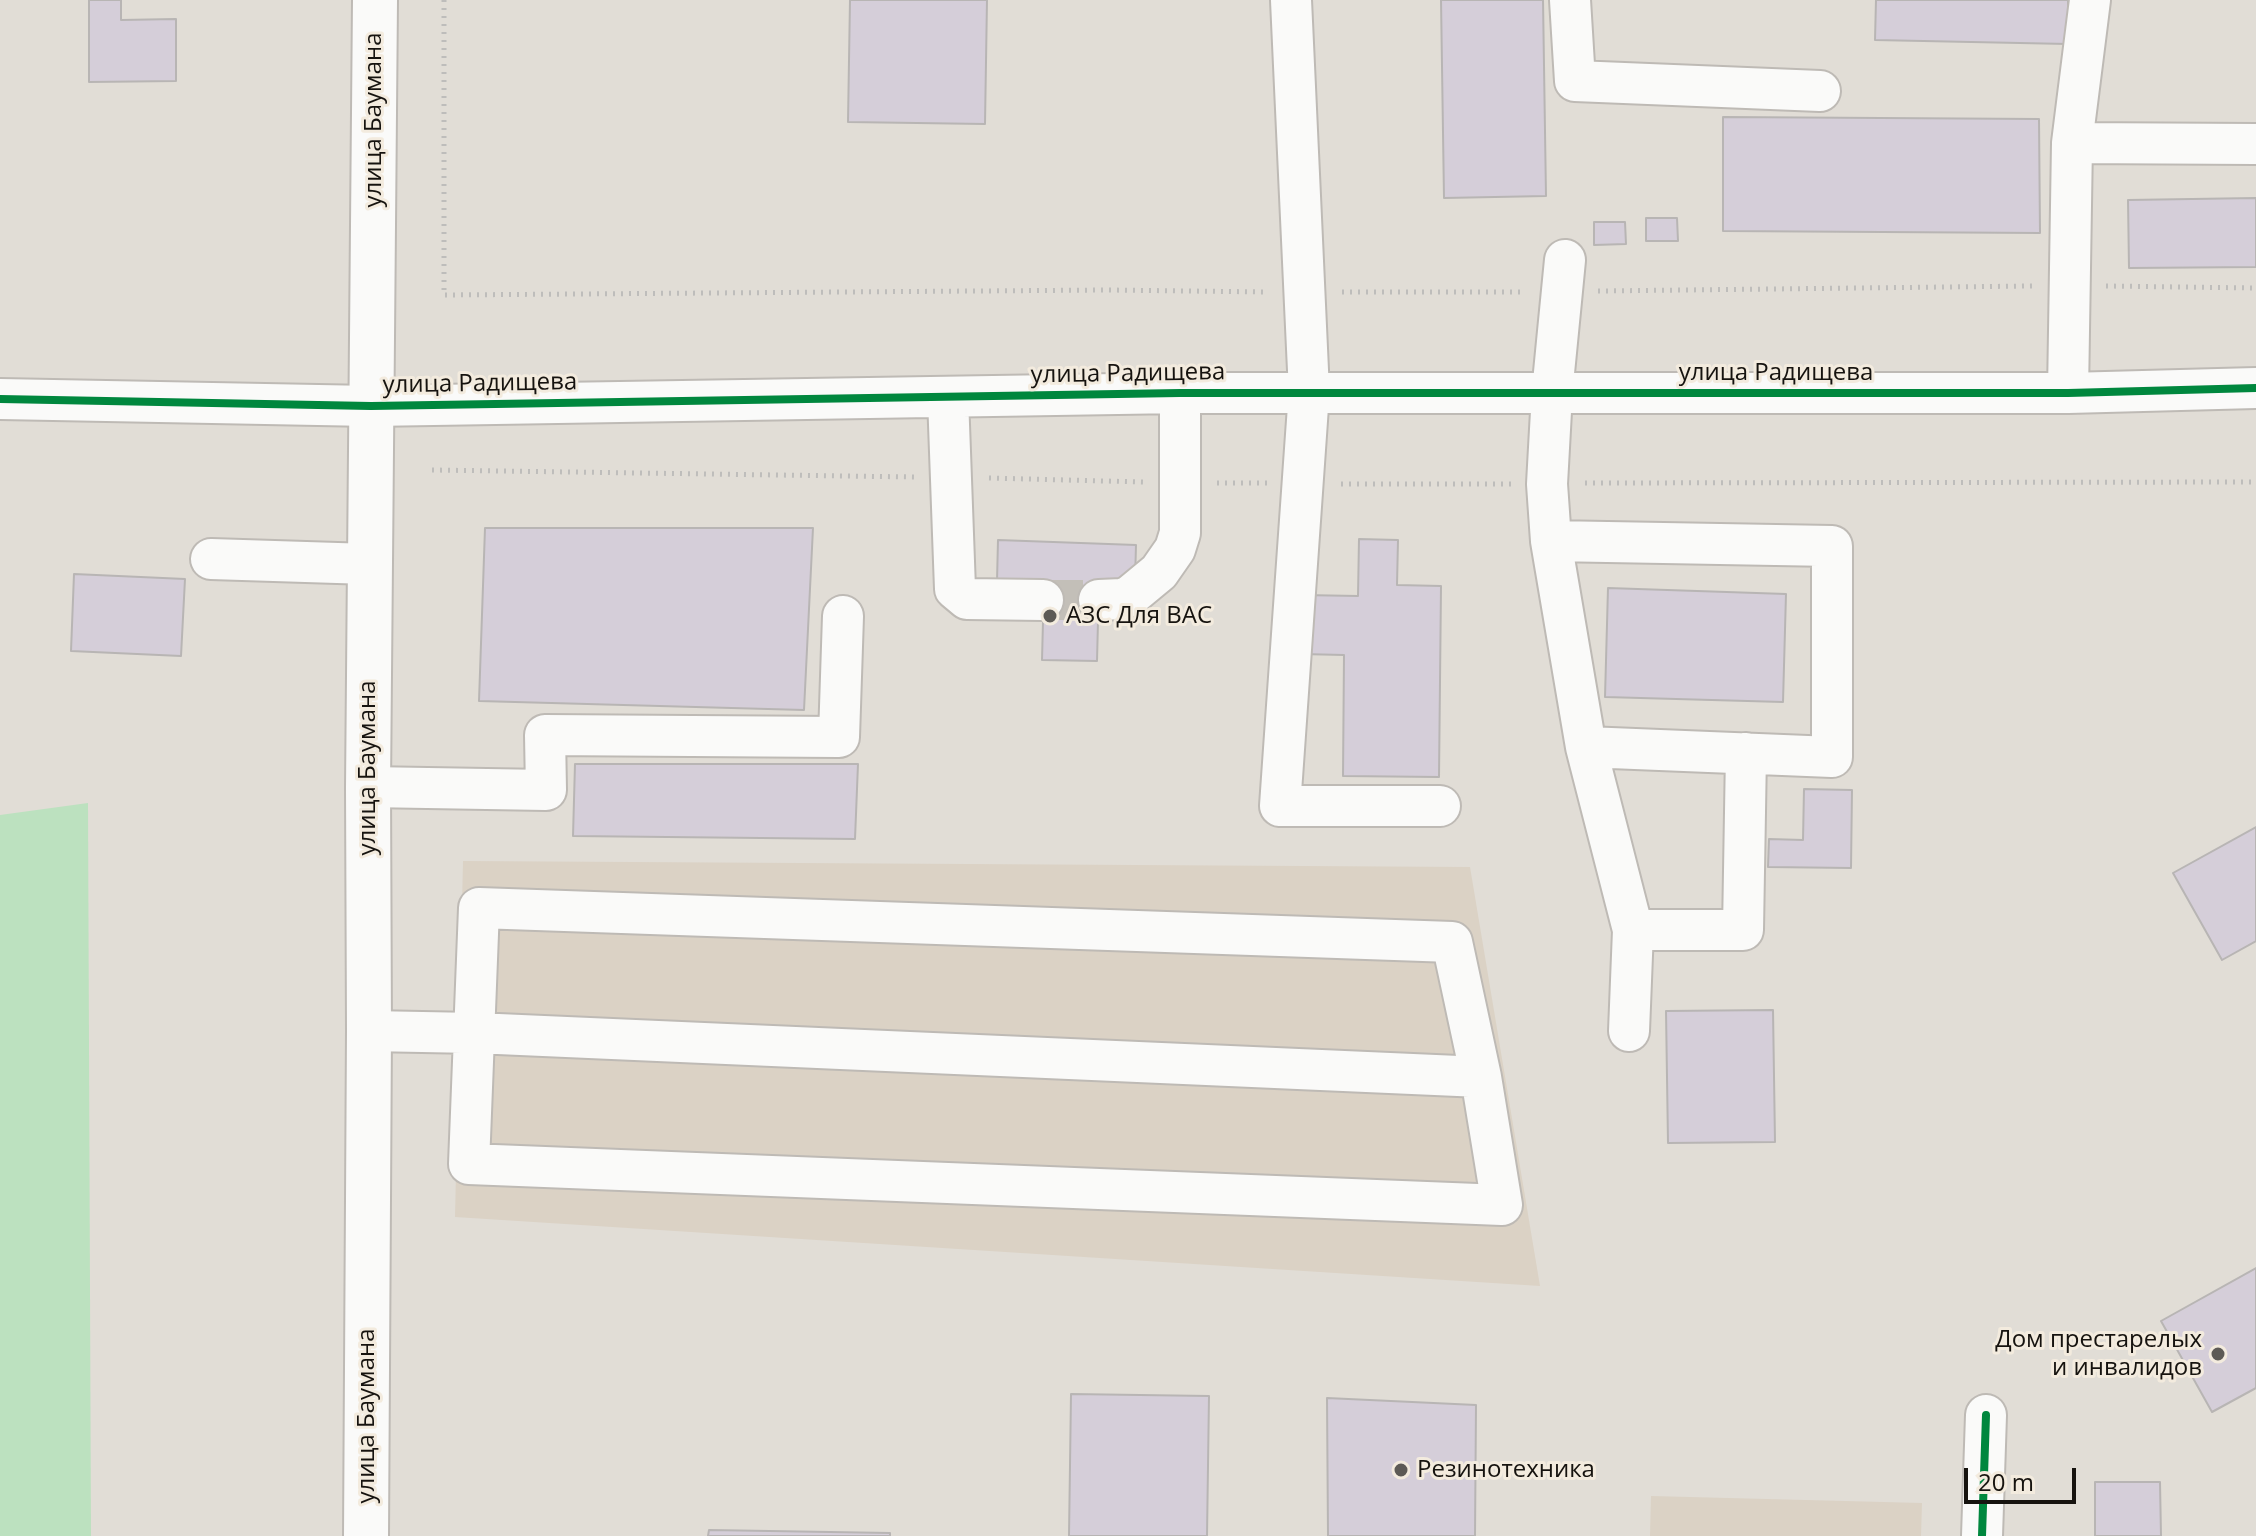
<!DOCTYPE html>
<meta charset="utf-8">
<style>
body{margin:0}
#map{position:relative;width:2256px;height:1536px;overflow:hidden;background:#e1ddd6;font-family:"Open Sans",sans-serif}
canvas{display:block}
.scale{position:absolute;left:1964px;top:1468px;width:112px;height:36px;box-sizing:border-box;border:4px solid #16130f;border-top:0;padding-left:10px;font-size:24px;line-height:28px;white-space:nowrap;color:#16130f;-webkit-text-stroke:6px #f3ebde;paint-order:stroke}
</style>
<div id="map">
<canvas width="2256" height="1536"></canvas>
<div class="scale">20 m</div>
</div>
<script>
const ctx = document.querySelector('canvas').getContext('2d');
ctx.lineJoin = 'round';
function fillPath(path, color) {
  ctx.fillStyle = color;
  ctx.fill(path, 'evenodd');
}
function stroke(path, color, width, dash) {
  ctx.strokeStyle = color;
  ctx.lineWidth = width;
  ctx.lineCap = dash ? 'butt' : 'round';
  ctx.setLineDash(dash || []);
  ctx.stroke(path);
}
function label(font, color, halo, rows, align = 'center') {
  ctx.font = font + ' "Open Sans",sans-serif';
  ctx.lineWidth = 6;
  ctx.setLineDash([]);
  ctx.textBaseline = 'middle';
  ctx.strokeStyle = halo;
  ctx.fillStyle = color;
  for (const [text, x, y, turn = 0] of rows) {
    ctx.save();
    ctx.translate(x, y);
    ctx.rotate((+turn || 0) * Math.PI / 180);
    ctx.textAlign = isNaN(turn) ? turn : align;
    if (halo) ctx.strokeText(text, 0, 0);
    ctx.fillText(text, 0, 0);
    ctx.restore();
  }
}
const built = new Path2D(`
 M463,861L1470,867L1540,1286L455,1217Z
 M1651,1496L1922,1503L1921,1536H1650Z`);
const green = new Path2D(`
 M88,803L91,1536H0V815Z`);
const building = new Path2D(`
 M89,0H121V20L176,19V81L89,82Z
 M850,0H987L985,124L848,122Z
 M1441,0H1543L1546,196L1444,198Z
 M1876,0H2068V44L1875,40Z
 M1723,117L2039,119L2040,233L1723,231Z
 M2256,198V267L2129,268L2128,200Z
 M1646,218H1677L1678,241H1646Z
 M1594,222H1625L1626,244L1594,245Z
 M485,528H813L804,710L479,701Z
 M1359,539L1398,540L1397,585L1441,586L1439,777L1343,776L1344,655L1301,654L1302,595L1358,596Z
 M998,540L1136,545L1135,582L1099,581L1097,661L1042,660L1044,583L997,581Z
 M74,574L185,579L181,656L71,651Z
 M1608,588L1786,594L1783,702L1605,697Z
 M575,764H858L855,839L573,836Z
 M1804,789L1852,790L1851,868L1768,867L1769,839L1803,840Z
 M2256,827V941L2222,960L2173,873Z
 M1773,1010L1775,1142L1668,1143L1666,1011Z
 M2256,1268V1388L2212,1412L2161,1321Z
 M1071,1394L1209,1396L1207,1536H1069Z
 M1327,1398L1476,1405L1475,1536H1328Z
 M2095,1482H2160L2161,1536H2095Z
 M709,1530L890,1533V1536H708Z`);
const minorTunnel = new Path2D(`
 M1043,600H1099`);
const path = new Path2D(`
 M444,0V295L1108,290L1268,292
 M2106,286L2256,288
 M1598,291L2032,286
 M1342,292H1524
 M432,470L915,477
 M989,478L1143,482
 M1217,483H1267
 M1585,483L2256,482
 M1341,484H1511`);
const minor = new Path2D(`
 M1291,0L1309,392L1280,806H1440
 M1570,0L1575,81L1820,91
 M2072,143L2256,144
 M2068,393L2072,143L2090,0
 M948,397L955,589L967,599L1043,600
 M0,399L371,406L1180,393H2068L2256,388
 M1551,541L1832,546V757L1586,747L1551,541L1547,484L1552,393L1565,260
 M211,559L369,564
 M1099,600L1122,599L1130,596L1159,572L1175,549L1180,533V393
 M1586,747L1633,930
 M368,787L546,790L545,735L839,737L843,616
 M369,1031L475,1033L1481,1077L1452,942L479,908L469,1164L1502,1205L1481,1077
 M1629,1031L1633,930H1743L1746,753
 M1982,1536L1986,1415`);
const major = new Path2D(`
 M366,1536L369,1031L368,787L375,0`);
const cycleway = new Path2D(`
 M0,399L371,406L1180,393H2068L2256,388
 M1982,1536L1986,1415`);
const markers = [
 [1050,616,8,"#5d5a55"],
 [2218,1354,8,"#5d5a55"],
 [1401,1470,8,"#5d5a55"]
];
const streetNames = [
 ["улица Баумана",374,120,-90],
 ["улица Радищева",1776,373],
 ["улица Радищева",1128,374,-1],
 ["улица Радищева",480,384,-1],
 ["улица Баумана",368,768,-90],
 ["улица Баумана",367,1416,-90]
];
const poiNames = [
 ["АЗС Для ВАС",1066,616],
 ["Дом престарелых",2202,1340,"right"],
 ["и инвалидов",2202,1368,"right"],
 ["Резинотехника",1417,1470]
];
fillPath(built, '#dbd2c5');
fillPath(green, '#bce1bf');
fillPath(building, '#d5ced9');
stroke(building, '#b8b5b4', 2);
stroke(minorTunnel, '#c3bfb8', 40, [40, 20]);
stroke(minor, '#bebab5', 44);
stroke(major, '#bebab5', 48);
stroke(path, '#bebdbb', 5, [2, 6]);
stroke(minor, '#fafaf9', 40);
stroke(major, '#fafaf9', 44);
stroke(cycleway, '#00873e', 8);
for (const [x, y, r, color] of markers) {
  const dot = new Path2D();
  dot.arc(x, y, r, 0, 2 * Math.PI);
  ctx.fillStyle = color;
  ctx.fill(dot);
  stroke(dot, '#f3ebde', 3);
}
label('24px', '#16130f', '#f3ebde', streetNames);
label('24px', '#16130f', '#f3ebde', poiNames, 'left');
</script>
